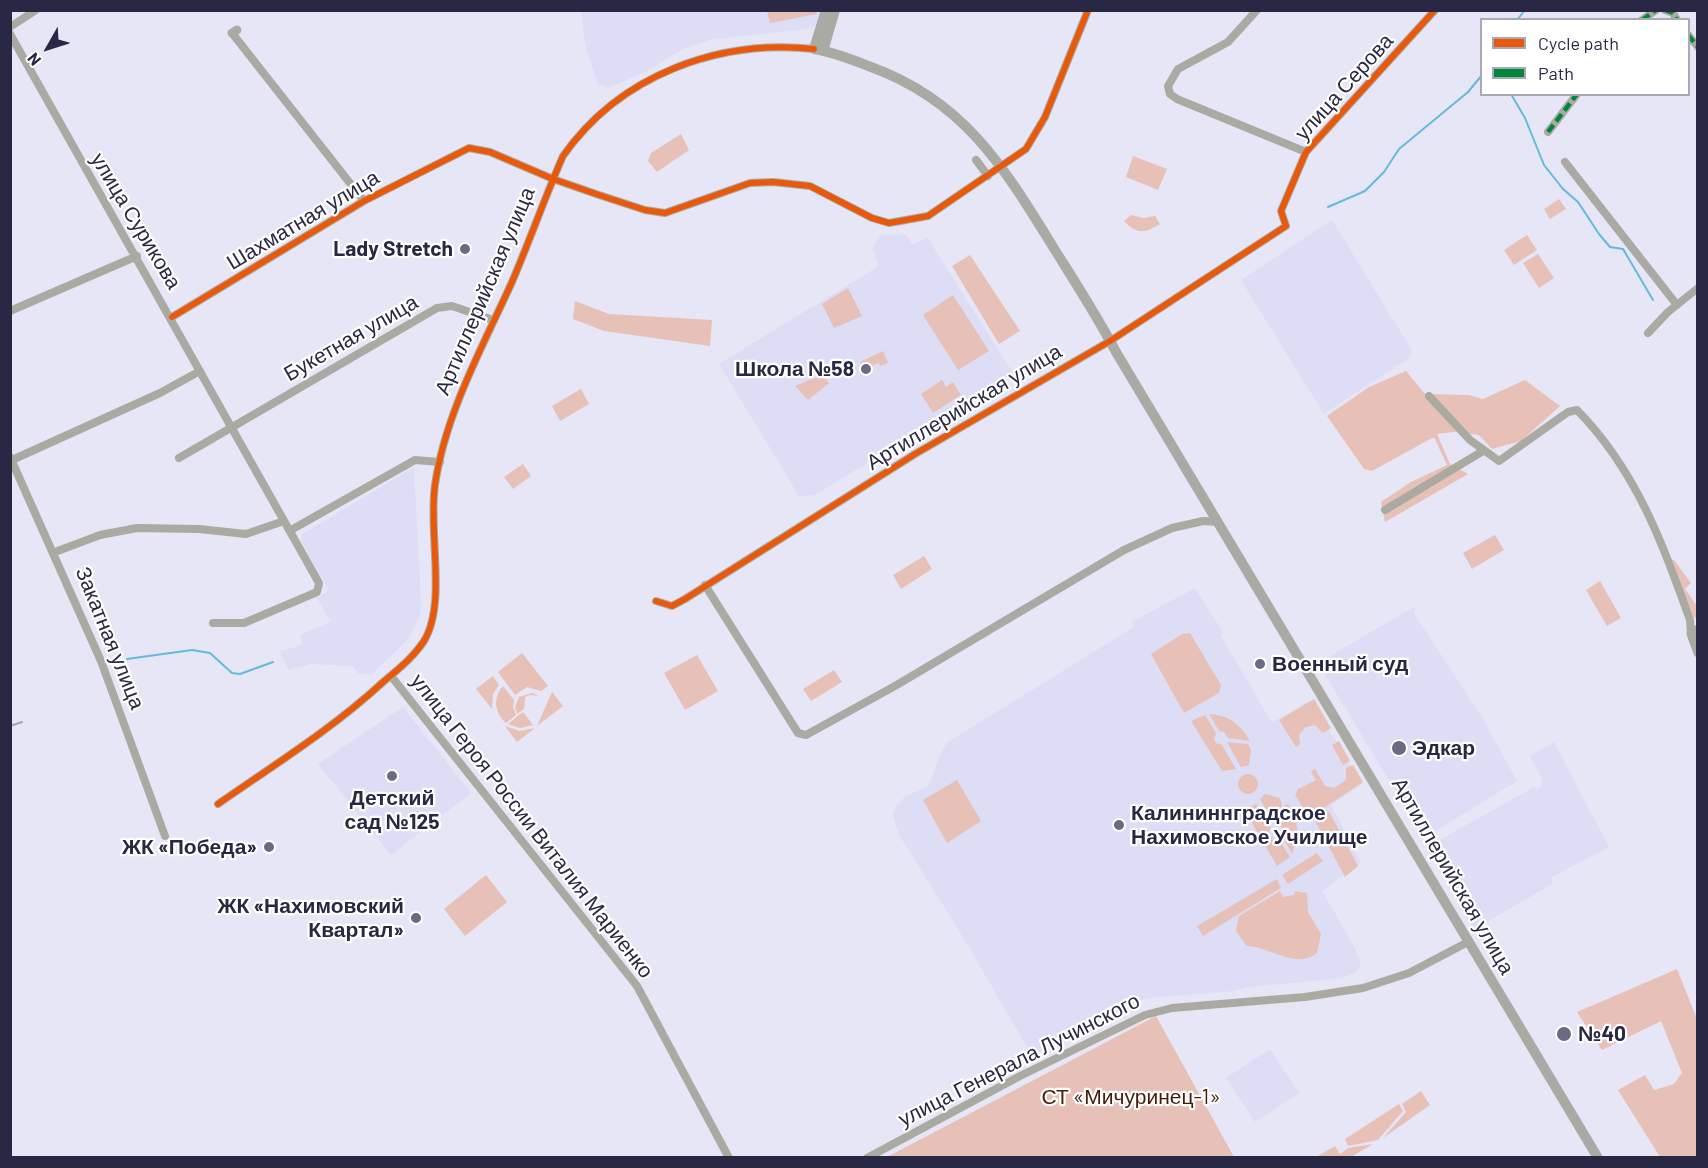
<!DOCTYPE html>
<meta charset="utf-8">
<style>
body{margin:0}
#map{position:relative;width:1708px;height:1168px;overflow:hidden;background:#e6e6f6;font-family:Barlow,sans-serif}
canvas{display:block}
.frame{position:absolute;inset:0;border:12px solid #292844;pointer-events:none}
.legend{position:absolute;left:1480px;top:18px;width:210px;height:78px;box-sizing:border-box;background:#fff;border:2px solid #a9a9b4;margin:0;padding:8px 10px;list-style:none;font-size:18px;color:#292844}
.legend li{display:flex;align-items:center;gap:12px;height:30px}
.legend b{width:30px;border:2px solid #a9a9b4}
.north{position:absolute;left:18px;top:18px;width:60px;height:60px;-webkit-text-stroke:4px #fff;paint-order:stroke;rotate:231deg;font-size:16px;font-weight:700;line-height:24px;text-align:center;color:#292844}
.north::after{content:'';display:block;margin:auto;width:21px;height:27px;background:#292844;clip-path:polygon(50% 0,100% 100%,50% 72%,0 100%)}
</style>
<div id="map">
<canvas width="1708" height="1168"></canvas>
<div class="frame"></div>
<ul class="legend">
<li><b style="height:8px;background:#e8590c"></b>Cycle path</li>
<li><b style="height:8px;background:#00873e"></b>Path</li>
</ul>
<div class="north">N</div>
</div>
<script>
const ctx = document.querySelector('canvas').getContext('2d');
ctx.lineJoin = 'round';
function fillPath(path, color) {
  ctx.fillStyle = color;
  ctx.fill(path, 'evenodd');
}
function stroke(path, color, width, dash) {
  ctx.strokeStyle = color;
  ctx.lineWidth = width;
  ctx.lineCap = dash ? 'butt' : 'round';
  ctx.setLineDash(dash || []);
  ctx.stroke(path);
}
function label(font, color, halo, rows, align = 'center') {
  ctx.font = font + ' Barlow,sans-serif';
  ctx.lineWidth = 4.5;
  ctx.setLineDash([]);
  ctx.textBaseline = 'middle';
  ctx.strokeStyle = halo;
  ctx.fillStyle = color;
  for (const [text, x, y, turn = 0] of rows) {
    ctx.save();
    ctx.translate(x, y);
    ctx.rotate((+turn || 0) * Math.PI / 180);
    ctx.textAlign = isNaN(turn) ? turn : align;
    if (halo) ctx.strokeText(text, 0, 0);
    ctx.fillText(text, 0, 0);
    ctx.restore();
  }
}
const built = new Path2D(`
 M581,11H821L817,25L807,29L713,39L683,49L647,71L608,88L598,84L585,44Z
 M1332,220L1413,352L1406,360L1324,414L1241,280Z
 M905,234L913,245L927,237L1013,373L815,495L799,496L719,364L879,266L872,249L881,235Z
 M414,467L421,603L420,615L410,637L370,676L368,673L359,674L352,666L311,664L288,670L280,651L303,645L300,635L331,622L317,598L329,590L301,541V535Z
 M1195,588L1223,632L1221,636L1272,723L1311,700L1362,784L1331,805L1361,863L1322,891L1353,944L1361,963L1357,971L1343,978L1249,987L1235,991L1145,998L1032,1055L958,929L899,835L893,815L896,805L906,796L928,787L942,750L948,742L1134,627L1132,622Z
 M1414,607L1415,615L1482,717L1517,781L1424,838L1318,663Z
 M403,707L471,793L391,855L318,764Z
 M1554,742L1609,847L1552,877V884L1473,930L1429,846L1534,787L1536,789L1542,786V779L1530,756Z
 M1270,1049L1299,1093L1255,1122L1226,1078Z`);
const green = new Path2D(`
 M767,11H816L817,14L770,23Z
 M681,134L689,150L657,172L648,161L651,153Z
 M1133,156L1167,169L1158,190L1126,177Z
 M1559,199L1566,209L1550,219L1544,209Z
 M1131,215L1144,218L1155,216L1160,224C1144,234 1137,234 1124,221Z
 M1527,235L1537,250L1514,265L1504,250Z
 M1538,254L1554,278L1539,288L1523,263Z
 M970,255L1020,331L999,344L952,266Z
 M848,288L862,316L834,328L822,304Z
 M953,295L989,351L958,370L923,315Z
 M575,301L609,314L712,320L710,346L604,331L573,319Z
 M883,351L888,363L880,366L879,363L864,369L860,362Z
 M1406,371L1425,394L1468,395L1483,399L1525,380L1560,406L1521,441L1492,449L1479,435L1454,432L1437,434L1450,464L1468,474L1385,522L1381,502L1411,482L1447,465L1434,437L1372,471L1364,469L1327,416L1369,387Z
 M822,375L829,383L808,400L795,386Z
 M942,380L946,387L953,382L961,395L933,413L921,394Z
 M581,389L589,404L560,421L552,406Z
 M523,464L531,476L513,489L504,477Z
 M1495,535L1504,550L1472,569L1463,553Z
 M924,556L932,569L901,589L893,575Z
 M1672,560H1674L1691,583L1685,589L1697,606V618L1693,617Z
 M1600,581L1621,618L1607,626L1586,590Z
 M1190,633L1221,685L1219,693L1184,713L1151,654L1182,634Z
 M522,653L548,686L541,691L527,687L515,695L498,672Z
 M697,655L718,691L685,710L664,673Z
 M834,670L842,682L811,701L803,689Z
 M493,676L499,685L493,694L492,709L476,689Z
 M503,686L514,700L513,707L516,715L506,723C494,712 493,698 503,686Z
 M552,692L563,706L537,726Z
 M532,693L539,696L530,695L525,697L524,709L517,714L515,707L519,697Z
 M1314,699L1331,728L1323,733L1315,725L1306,727L1299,734L1300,744L1296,747L1279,720Z
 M523,712L533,725L520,728L508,724Z
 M1209,714C1229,715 1240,724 1250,741L1228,738L1224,732L1219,731Z
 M1205,715L1216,733L1214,739L1216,743L1222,745L1236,769L1222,771L1191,721Z
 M505,726L520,731L535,728L517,742Z
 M1339,741L1350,761L1343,765L1332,745Z
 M1227,742L1248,744L1251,750L1249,765L1241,767Z
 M1353,765L1363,782L1324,808L1330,813L1358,866L1345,877L1311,813H1307L1295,795L1298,789L1316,780L1311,771L1315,769L1325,786L1334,788L1346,780V768Z
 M1238 784a10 10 0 1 1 20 0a10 10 0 1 1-20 0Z
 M957,780L981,821L947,843L923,800Z
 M1265,794L1280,798L1282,804L1275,825L1260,799Z
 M1256,804L1271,826L1268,834L1273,839L1278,838L1290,857L1277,866L1248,816L1249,807Z
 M1288,804C1300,823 1299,834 1292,854L1282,836L1283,829L1280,825L1285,805Z
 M1317,853L1323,861L1288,884L1282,875Z
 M486,875L507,902L465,936L444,909Z
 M1277,879L1281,888L1203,936L1197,926Z
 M1280,891L1283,897L1294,895L1295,891L1307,893L1308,912L1321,934L1317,953C1295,970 1272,947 1247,946L1236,931L1239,916Z
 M1677,969L1697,1019V1157H1660L1618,1090L1645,1075L1654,1090L1674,1084L1682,1073L1661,1021L1602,1050L1577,1012Z
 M1156,1016L1234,1157L885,1158Z
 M1421,1091L1430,1105L1383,1138L1406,1112L1402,1104Z
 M1399,1104L1403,1111L1378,1140L1348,1146L1345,1139Z
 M1373,1144L1351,1157H1316L1335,1146L1340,1154L1348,1148Z`);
const stream = new Path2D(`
 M1517,20L1525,10
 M1511,94L1525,118L1544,165L1563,189L1578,202L1599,234L1610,247L1623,249L1653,300
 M1328,207L1365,191L1384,172L1399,149L1468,92L1482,75
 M127,659L192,650L210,653L232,673L240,674L273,662`);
const minor = new Path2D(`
 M1257,10L1228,42L1178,69L1168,86L1170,94L1177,99L1306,152
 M1665,10L1673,13L1677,20
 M1642,20L1656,10
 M10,27L36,10
 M232,33L364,201
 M10,34L319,583L317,592L244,623H213
 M1688,35L1698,47
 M1548,132L1577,94
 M976,160L988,176
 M1565,162L1677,305
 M10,311L137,256
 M172,317L364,201L469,148L490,152L553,179L599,195L645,210L665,213L750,183L773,182L810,186L872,218L889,223L928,216L1026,149L1045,117L1088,10
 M1648,333L1668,312L1698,288
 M1429,396L1470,440L1499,461L1568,412L1577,410C1636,470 1662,542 1690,620L1691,634
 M10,457L101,661L165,836
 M179,458L437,308L452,306L493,320
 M12,460L160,393L200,371
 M1385,510L1483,451
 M291,530L415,460L440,462
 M55,552L100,535L137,528L199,529L246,534L284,521
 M705,585L798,733L806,735L895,686L1124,550L1172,528L1203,521L1218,522
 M656,601L672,606L685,599L915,454L1110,341L1286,226L1281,211L1306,152L1435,10
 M391,676L637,986L729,1158
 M218,804C274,765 332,729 382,683C397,670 413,658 424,641C447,604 428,530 435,485C445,414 483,346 512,282C530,240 545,197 563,156C620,75 718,39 814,49
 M867,1158L1020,1076L1145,1015L1172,1008L1305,997L1363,988L1409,973L1468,942`);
const tertiary = new Path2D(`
 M232,33L237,30
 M1698,629L1691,634L1698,653`);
const secondary = new Path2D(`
 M826,10L814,49C834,52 853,60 871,67C962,100 1002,164 1050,242C1073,279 1096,314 1116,352L1598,1158
 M823,51L835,10`);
const rail = new Path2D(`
 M10,726L22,722`);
const quiet = new Path2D(`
 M1665,10L1673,13L1677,20
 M1642,20L1656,10
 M1688,35L1698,47
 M1548,132L1577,94`);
const cycleway = new Path2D(`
 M172,317L364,201L469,148L490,152L553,179L599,195L645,210L665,213L750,183L773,182L810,186L872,218L889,223L928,216L1026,149L1045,117L1088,10
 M656,601L672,606L685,599L915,454L1110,341L1286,226L1281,211L1306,152L1435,10
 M218,804C274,765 332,729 382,683C397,670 413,658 424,641C447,604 428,530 435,485C445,414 483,346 512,282C530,240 545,197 563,156C620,75 718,39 814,49`);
const markers = [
 [465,249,6,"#6b6a82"],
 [866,369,6,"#6b6a82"],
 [1260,664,6,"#6b6a82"],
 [1399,748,8,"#6b6a82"],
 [392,776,6,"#6b6a82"],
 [1119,825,6,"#6b6a82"],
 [269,847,6,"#6b6a82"],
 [416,918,6,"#6b6a82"],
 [1564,1034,8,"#6b6a82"]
];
const streetNames = [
 ["улица Серова",1344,87,-48],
 ["Шахматная улица",303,220,-31],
 ["улица Сурикова",136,221,59],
 ["Артиллерийская улица",485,291,-67],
 ["Букетная улица",351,338,-30],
 ["Артиллерийская улица",964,407,-31],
 ["Закатная улица",110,638,68],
 ["улица Героя России Виталия Мариенко",532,826,52],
 ["Артиллерийская улица",1453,876,60],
 ["улица Генерала Лучинского",1019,1060,-27]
];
const poiNames = [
 ["Lady Stretch",453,249],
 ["Школа №58",854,369],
 ["Военный суд",1272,664,"left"],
 ["Эдкар",1412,748,"left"],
 ["Детский",392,798,"center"],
 ["сад №125",392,822,"center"],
 ["Калининнградское",1131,813,"left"],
 ["Нахимовское Училище",1131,837,"left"],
 ["ЖК «Победа»",257,847],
 ["ЖК «Нахимовский",404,906],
 ["Квартал»",404,930],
 ["№40",1578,1034,"left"]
];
const parkNames = [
 ["СТ «Мичуринец-1»",1131,1097]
];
fillPath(built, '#ddddf5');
fillPath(green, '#e7c1b7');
stroke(stream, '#64bada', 2);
stroke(minor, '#aaaaa3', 8);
stroke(tertiary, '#aaaaa3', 9);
stroke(secondary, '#aaaaa4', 10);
stroke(rail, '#a5a5aa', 2);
stroke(quiet, '#00873e', 4.5, [9, 4.5]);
stroke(cycleway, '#e8590c', 6);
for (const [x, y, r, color] of markers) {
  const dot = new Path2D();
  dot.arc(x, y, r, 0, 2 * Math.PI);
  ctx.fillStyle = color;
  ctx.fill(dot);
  stroke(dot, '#fff', 2);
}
label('21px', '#292844', '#fff', streetNames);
label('bold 21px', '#292844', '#fff', poiNames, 'right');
label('21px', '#451c07', '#fff', parkNames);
</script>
